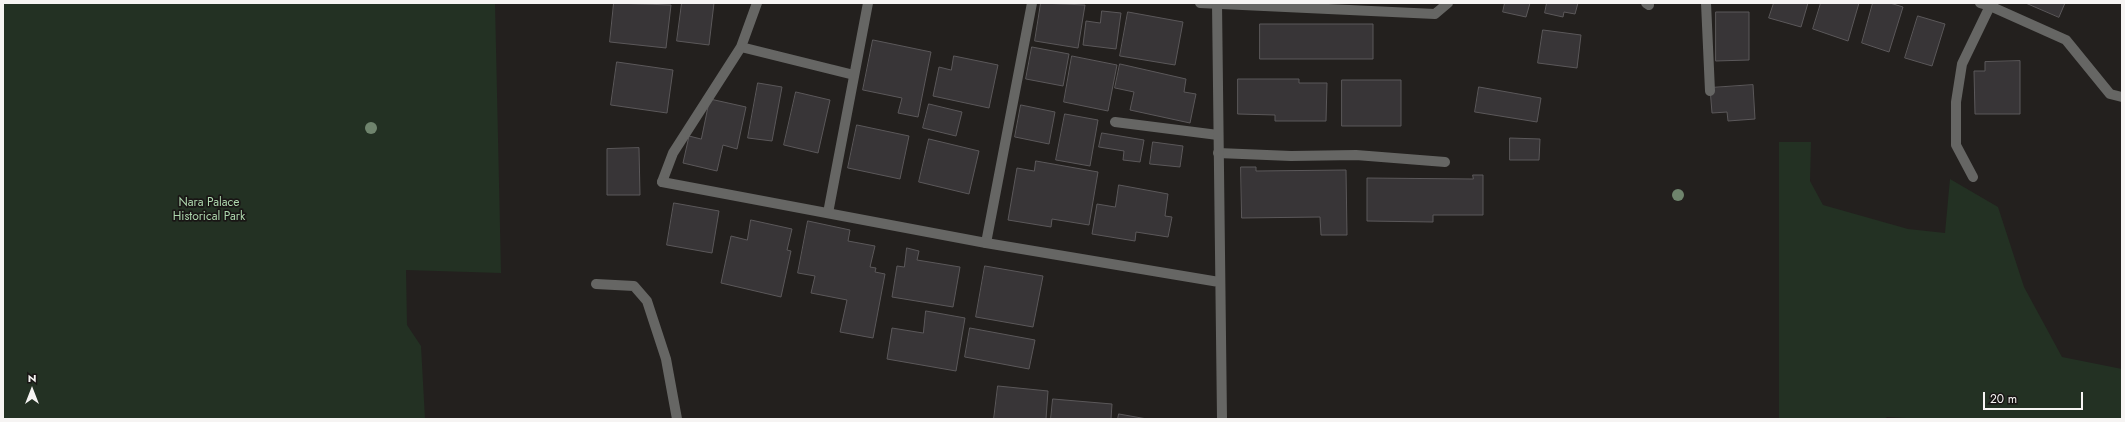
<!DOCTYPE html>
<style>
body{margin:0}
#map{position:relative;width:2125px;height:422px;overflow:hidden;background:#23201e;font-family:Jost,sans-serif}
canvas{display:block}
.frame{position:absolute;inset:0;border:4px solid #f6f4f3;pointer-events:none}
.north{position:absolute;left:12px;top:370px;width:40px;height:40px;-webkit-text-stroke:3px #191615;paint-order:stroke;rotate:0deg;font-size:11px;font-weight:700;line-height:16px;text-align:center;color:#f6f4f3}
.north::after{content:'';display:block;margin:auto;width:14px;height:18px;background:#f6f4f3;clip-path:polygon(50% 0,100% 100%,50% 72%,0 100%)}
.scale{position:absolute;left:1983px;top:392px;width:100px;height:18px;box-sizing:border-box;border:2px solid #f6f4f3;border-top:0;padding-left:5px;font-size:12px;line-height:14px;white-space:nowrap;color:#f6f4f3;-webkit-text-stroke:3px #191615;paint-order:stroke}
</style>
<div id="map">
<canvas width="2125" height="422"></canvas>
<div class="frame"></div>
<div class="north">N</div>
<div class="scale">20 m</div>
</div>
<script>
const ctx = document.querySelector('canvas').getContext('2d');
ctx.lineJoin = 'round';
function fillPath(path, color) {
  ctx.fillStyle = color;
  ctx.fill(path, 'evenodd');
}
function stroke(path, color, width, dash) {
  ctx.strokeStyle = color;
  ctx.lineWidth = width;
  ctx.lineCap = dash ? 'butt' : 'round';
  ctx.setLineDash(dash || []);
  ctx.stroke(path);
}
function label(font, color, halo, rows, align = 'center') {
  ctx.font = font + ' Jost,sans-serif';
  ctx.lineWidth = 3.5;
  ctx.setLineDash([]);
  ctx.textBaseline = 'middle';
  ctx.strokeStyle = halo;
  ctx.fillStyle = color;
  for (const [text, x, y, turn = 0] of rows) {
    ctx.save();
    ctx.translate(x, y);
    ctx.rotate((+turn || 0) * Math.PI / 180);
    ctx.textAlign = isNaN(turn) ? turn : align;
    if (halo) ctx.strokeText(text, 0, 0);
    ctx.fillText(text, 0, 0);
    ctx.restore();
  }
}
const green = new Path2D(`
 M3,3H495L501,273L406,270L407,325L421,346L425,419H3Z
 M1779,142H1811L1810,181L1823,205L1908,229L1945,233L1950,179L1998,207L2024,287L2062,357L2122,369V419H1924L1887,417L1884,419H1779Z`);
const building = new Path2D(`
 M614,3L671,5L666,48L610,42Z
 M682,3H714L709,45L677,41Z
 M1041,3L1085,5L1078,48L1035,41Z
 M1505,3H1530L1526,17L1503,12Z
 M1547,3H1578L1575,14L1564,12L1563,17L1545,13Z
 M1774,3H1808L1801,27L1769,18Z
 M1821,3H1859L1848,41L1813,29Z
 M1873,3H1890L1903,7L1889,52L1862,43Z
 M2026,3H2065L2059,17Z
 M1102,11L1121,13L1116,49L1083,45L1086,21L1100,23Z
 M1128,12L1183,22L1175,65L1120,56Z
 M1716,12H1749V60L1716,61Z
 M1918,16L1945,24L1932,66L1905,58Z
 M1260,24H1373V59H1260Z
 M1543,30L1581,35L1577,68L1538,63Z
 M873,40L931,52L918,117L898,113L902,98L863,90Z
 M1032,47L1069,54L1063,86L1026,79Z
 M954,56L998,65L989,108L933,96L939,67L951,70Z
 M1072,56L1117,65L1108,111L1064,102Z
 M2020,61V114H1975L1974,71H1985V62Z
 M617,62L673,70L667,113L611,105Z
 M1120,64L1186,79L1184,92L1196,94L1190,123L1130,110L1134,92L1115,88Z
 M1238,79H1299V83H1327L1326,121H1275V115L1238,114Z
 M1342,80H1401V126H1342Z
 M758,83L782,87L772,141L748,138Z
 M1753,85L1755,119L1728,121L1727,112L1712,113L1710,88Z
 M1479,87L1541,98L1537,122L1475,112Z
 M796,92L830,100L818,153L784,145Z
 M710,99L746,107L737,149L723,145L717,171L683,163L689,136L701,139Z
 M929,104L962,112L956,136L923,128Z
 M1021,105L1055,112L1049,144L1015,137Z
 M1065,114L1098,120L1090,166L1056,160Z
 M857,125L909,136L900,179L848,168Z
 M1102,133L1144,140L1140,162L1123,160L1124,151L1099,147Z
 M1510,138L1540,139L1539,160H1510Z
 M929,139L979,151L969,194L919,182Z
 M1153,142L1183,146L1180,167L1150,164Z
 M639,148L640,195H607V149Z
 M1036,161L1098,172L1089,225L1052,219L1051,227L1008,220L1017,168L1034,171Z
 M1241,167H1256V171L1346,170L1347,235H1321L1320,217L1242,218Z
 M1473,175H1483V215H1433V222L1367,221V178L1473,179Z
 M1119,185L1168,194L1165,216L1172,217L1168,237L1136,232L1135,241L1092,234L1097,204L1115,207Z
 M674,203L719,211L712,253L667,245Z
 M751,220L792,229L787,250L791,251L781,297L721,283L731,236L747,240Z
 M808,221L850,230L848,241L875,246L870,267L876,268L875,272L885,274L873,338L840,332L847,300L811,293L815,276L798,273Z
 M907,248L919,251L917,260L960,267L953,307L892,297L897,266L904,267Z
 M985,266L1043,276L1033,327L976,317Z
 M926,311L965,318L956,371L887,359L892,328L923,333Z
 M970,328L1035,340L1029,369L965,357Z
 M998,386L1048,391L1046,419H994Z
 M1053,399L1112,404L1111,419H1051Z
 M1119,414L1147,419H1118Z`);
const lane = new Path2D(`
 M1200,3L1435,14L1448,3
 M1646,3L1649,5
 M1706,3L1710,91
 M741,47L854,75
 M1115,122L1218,135
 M1218,153L1291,156L1356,155L1445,162
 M1973,177L1956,145V102L1962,64L1990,6
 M662,182L673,153L741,47L757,3
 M828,213L868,3
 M986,243L1032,3`);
const street = new Path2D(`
 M1217,3L1222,419
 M1980,3L1990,6L2066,40L2110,94L2122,97
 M662,182L986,243L1219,282
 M596,284L634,286L647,301L666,359L677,419`);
const trees = [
 [371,128],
 [1678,195]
];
const parkNames = [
 ["Nara Palace",209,203],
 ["Historical Park",209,217]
];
fillPath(green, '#233123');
fillPath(building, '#383537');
stroke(building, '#5b585a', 1);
stroke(lane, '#666664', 10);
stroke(street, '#666664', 10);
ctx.fillStyle = '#6f846d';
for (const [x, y] of trees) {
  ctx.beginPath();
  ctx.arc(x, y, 6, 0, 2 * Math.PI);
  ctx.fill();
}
label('12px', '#add6ad', '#191615', parkNames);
</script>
